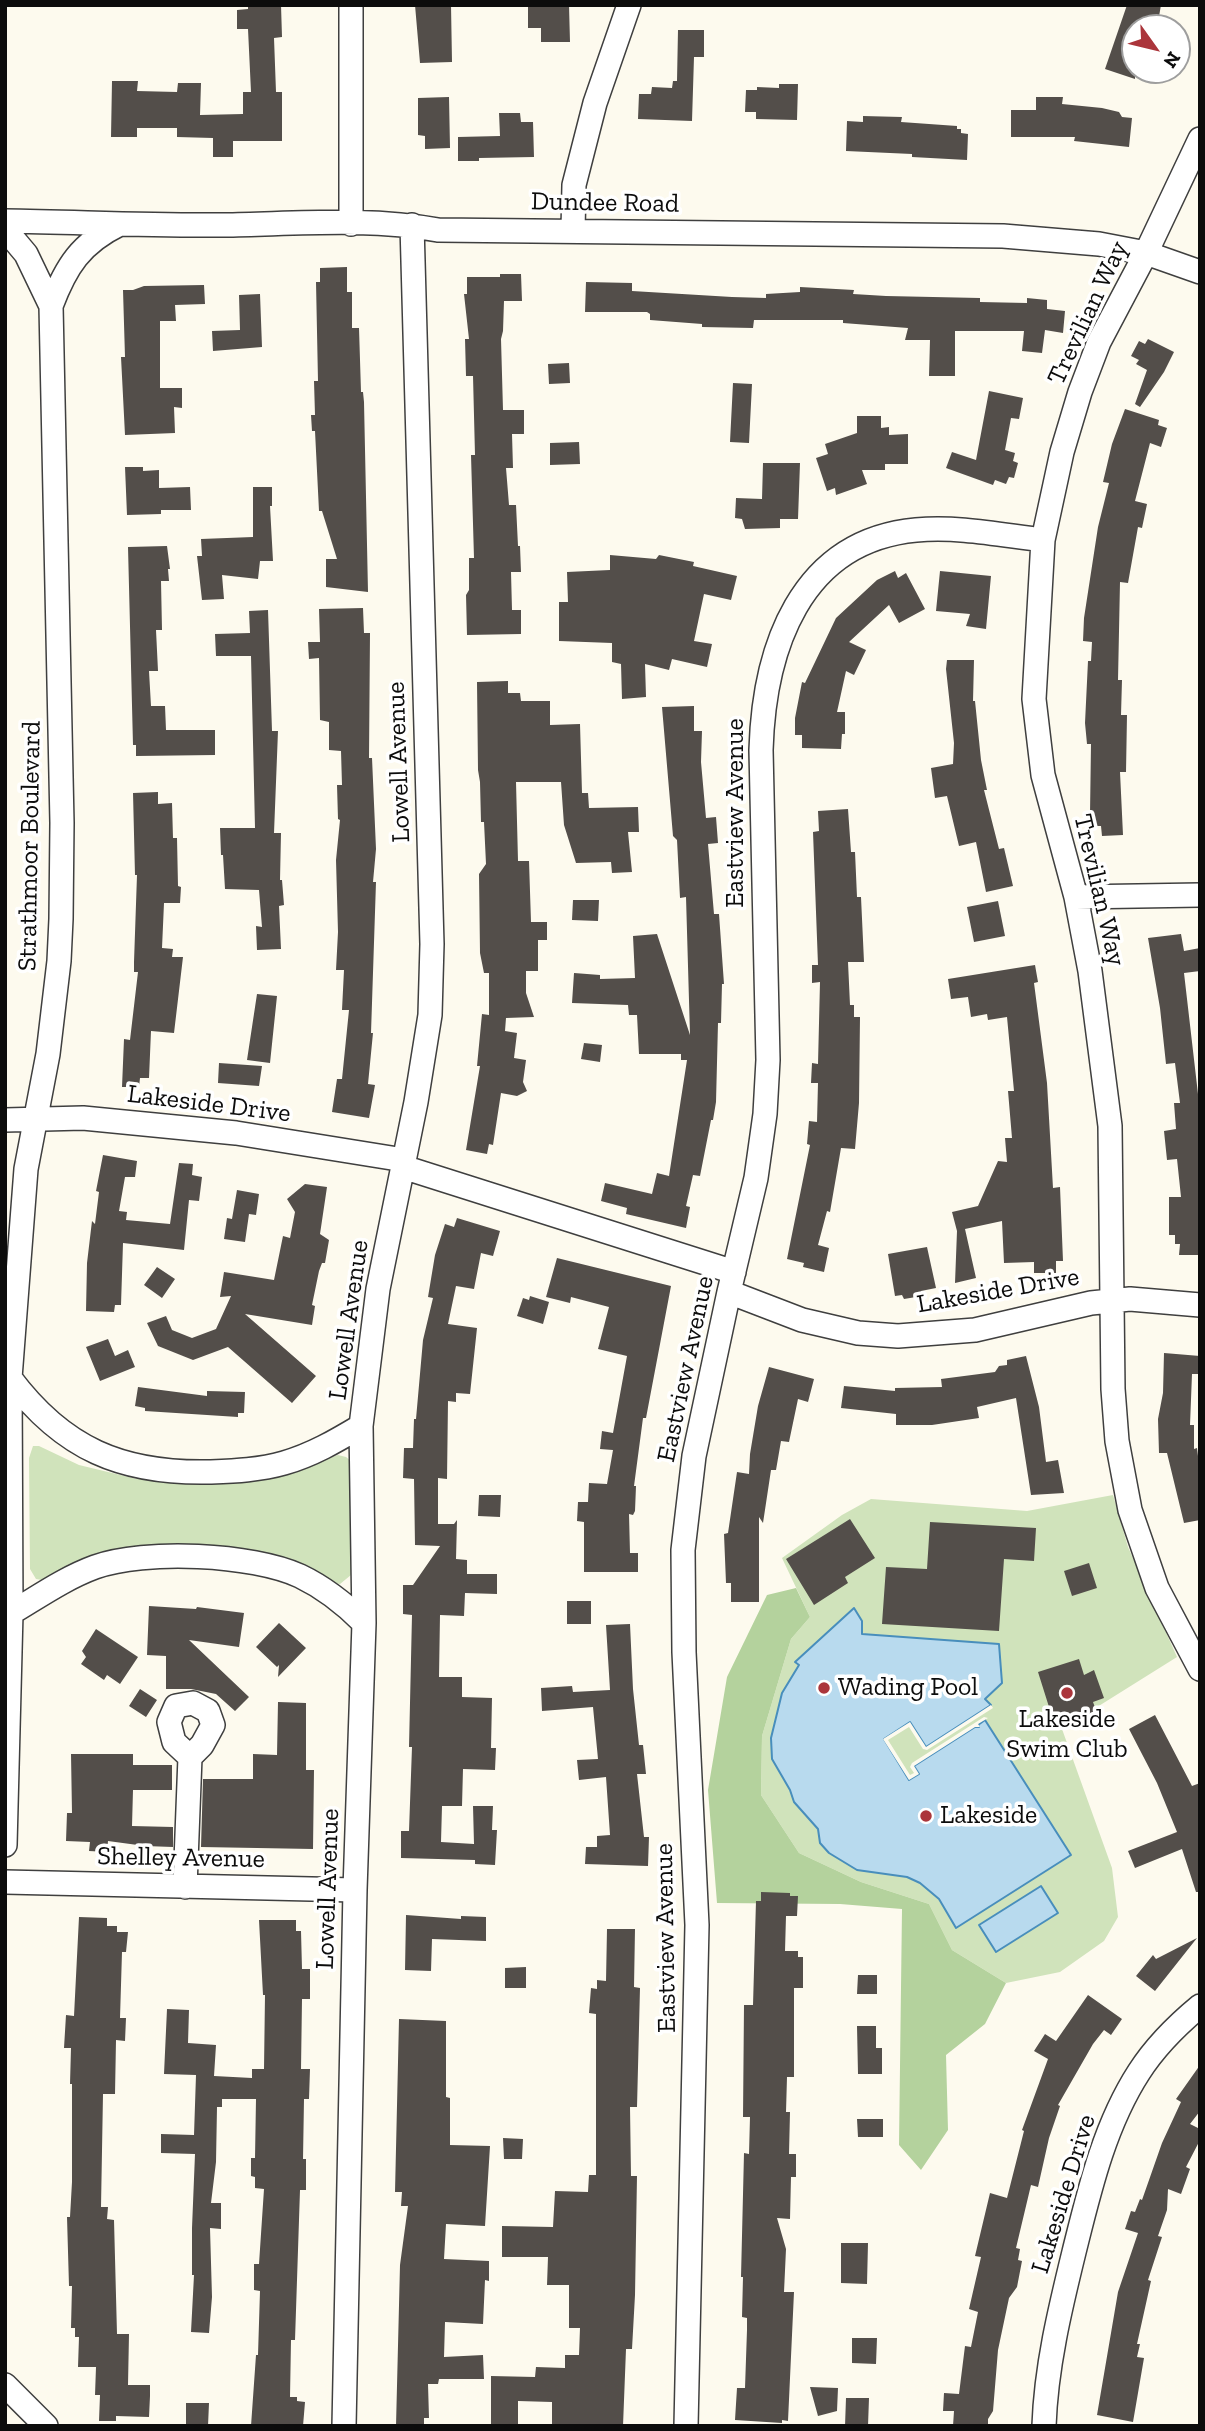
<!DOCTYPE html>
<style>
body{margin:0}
#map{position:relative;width:1205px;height:2431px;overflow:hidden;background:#fdfaee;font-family:"Zilla Slab",serif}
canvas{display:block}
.frame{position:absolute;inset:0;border:7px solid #0c0c0c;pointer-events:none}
.north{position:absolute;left:1121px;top:14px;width:70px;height:70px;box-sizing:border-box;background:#fff;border:2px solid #9e9e9e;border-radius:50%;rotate:124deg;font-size:19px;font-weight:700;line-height:28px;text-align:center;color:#0c0c0c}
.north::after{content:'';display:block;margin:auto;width:24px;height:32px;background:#ab353b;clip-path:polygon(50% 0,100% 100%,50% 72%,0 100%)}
</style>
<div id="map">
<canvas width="1205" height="2431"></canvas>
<div class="frame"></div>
<div class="north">N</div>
</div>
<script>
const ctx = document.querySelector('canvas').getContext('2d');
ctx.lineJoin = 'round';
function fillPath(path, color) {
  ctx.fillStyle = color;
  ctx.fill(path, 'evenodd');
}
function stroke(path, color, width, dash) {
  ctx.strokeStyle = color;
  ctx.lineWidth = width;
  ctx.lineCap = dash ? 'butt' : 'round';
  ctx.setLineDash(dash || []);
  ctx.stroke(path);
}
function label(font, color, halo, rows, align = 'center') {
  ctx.font = font + ' "Zilla Slab",serif';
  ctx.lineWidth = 7;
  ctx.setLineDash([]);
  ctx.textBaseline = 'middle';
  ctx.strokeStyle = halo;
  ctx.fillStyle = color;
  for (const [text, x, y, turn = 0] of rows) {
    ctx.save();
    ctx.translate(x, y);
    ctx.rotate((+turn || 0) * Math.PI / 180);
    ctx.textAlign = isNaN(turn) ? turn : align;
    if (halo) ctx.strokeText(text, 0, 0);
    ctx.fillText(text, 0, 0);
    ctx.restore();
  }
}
const green = new Path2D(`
 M33,1446H39L79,1465L137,1479H163L307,1466L338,1455L346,1457L351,1461V1575L340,1584L334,1583L242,1552L48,1581L36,1579L30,1569L29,1458Z
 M1113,1495L1128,1547L1177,1657L1062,1729L1112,1868L1118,1917L1104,1941L1060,1972L1006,1983L952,1950L929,1904L861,1882L799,1853L761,1795L762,1736L791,1639L810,1617L782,1558L842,1515L871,1499L1027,1511Z`);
const forest = new Path2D(`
 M796,1588L810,1617L791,1639L762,1736L761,1795L799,1853L861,1882L929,1904L952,1950L1006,1983L985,2024L946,2055L948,2130L921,2170L899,2145L902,1909L840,1904L717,1903L708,1790L727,1677L767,1595Z`);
const water = new Path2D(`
 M854,1608L862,1621V1634L999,1644L1002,1683L985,1699L991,1705L926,1747L910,1722L884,1739L909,1780L919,1774L914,1766L975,1727H979L978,1725L985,1720L1071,1855L956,1928L939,1899L920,1883L907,1877L857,1870L829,1853L820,1843L818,1829L794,1802L790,1790L772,1759L771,1738L782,1693L799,1665L795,1662Z
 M1041,1886L1058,1913L996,1952L979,1925Z`);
const pier = new Path2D(`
 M991,1705L993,1708L927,1750L923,1749L909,1727L888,1740L910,1775L914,1773L910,1767L912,1763L984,1717L988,1718L978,1724L980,1727H975L914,1766L919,1774L909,1780L883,1739L910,1722L926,1747Z`);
const building = new Path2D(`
 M248,5H281L282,37L274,38L276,92H282V141H233V157H213V138L177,137V128H137V137H111L112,81H138L137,91L177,92L178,83H201L200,115L243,114V92H251L248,29H237V10L248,9Z
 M415,5H451L452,62L420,63Z
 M528,5H569L570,42H541V28H528Z
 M1127,5H1161L1157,28H1135V79L1105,69Z
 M678,30H704V57H694L692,121L638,119L639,94H651L652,87L672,88L673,81H677Z
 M779,84H798L797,120L756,119V112H745L746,90H757V87L779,88Z
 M449,97L450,148L425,149V136L418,135V98Z
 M1036,97H1063L1062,104L1102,108L1119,112L1122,117L1132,118L1129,147L1074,141L1075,137H1011V110H1036Z
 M499,113H520L521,122H533L534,157L479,158V161H458V137L500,136Z
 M863,116L902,117L901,122L957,126V129H961V133L968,134L967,160L912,157V154L846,151L847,121L863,122Z
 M347,267V292H352V328H359L361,392H363L364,402L368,592L326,587V559H337L322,511H319L315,431H312L311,415H315L314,381H318L316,282H320V268Z
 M500,274H521L522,301H504L503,331L501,339L503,410H524V434H512L513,468H506L509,505H516L518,546H520L521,572H511L512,610H521V634L467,635L466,595L469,590V558H474L471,455H475L473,376H466L465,339H469L464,294H467V277H500Z
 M586,282L632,283V291L732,297L766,298V294L800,292V287L854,290L853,294L886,296L980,298V302L1027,303V298L1047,300V309L1065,311L1063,333L1045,330L1042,353L1022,351L1024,331H955V376H929L930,340H905L908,328L843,323V320H754L753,328L702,327V324L650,320V314L647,312H585Z
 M204,285L205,304L175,305L176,321H160V388H182V408L174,407L175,433L125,435L121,357H125L123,290H133L144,286Z
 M260,294L262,347L213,351L212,331L240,330L239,295Z
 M1148,339L1174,352L1164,372L1140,407L1135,404L1147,370L1136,364L1139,360L1131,356L1139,341L1145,344Z
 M569,363L570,383L549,384L548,364Z
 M733,383L752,384L749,443L730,442Z
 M989,391L1023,398L1019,419L1011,418L1005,450L1015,453L1013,461L1018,463L1014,478L1009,477L1006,484L995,480L993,485L946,468L952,452L976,460Z
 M1125,409L1159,420L1158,425L1167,428L1161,447L1150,443L1135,501L1147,504L1142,528L1138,527L1128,583L1120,582L1118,680H1122L1121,715H1127L1126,772H1120L1123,835L1102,836L1101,826H1094L1093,814H1090L1091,744H1087L1085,723L1088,661H1091L1092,642L1083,641L1084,618L1098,527L1109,483L1103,482L1112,444Z
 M857,416H881V428L889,427V435L908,434V464H885V470H862L867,484L836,495L835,488L827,491L816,458L828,454L825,444L857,433Z
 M579,442L580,464L550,465V443Z
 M763,463H800L798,519H780V528L745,529L742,519L735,518L736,498L762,499Z
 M125,467H143V471L159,470V488L190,487L191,510H161V514L127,515Z
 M253,487H272V506H270L273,561H260L258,579L222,575L224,599L202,600L197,556H202L201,539L253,537Z
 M167,546L170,569H168L169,581H161L162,630H156L158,671H149L151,706H165L166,730H215V755L136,756V745H133L128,547Z
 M610,555L656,559L659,555L694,562L693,566L737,576L731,600L704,594L694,641L712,644L707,667L672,659L669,670L645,664L646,697L622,699L621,664L612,662V643L559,641V602H568L567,572L610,570Z
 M895,571L898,578L906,573L925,609L899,623L889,605L849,642L866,650L854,675L846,671L837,712H845V734H842L841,749L802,748V735H795V718L802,682L805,683L836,618L877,580Z
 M940,571L991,576L986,629L966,626L970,614L936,611Z
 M363,608L364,633H370L369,758H372L376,849L373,882H376L371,1033H373L368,1084L375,1085L369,1118L332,1112L337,1079H342L349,1010H342L344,970H336L338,932L336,860L340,820L338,819L337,785H342L341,751L329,750V722L320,720L319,658L309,659L308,642H320L319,609Z
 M268,610L272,731H278L274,833H281L280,880H282L284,905L279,906L281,949L257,950L256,926L262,927L259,890L225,889L223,855H221L220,828H255L251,656H216L215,634L250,633L249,611Z
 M947,660H974L973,701H975L981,760L987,790H984L999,849L1004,848L1013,886L986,892L976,842L959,846L947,796L935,798L931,768L953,764L954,743L946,669Z
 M508,681V693H520L521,701H550V725L580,724L582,793H588L589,808L638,807L639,832H628L632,872L612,873L611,862L576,863L564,825L561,782H516L518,861H529L531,922H547V940H538V971H526V993L534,1017L506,1018L505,1031L517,1033L514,1058L526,1060L523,1082L527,1091L517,1096L501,1093L493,1145L489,1144L487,1154L466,1150L480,1066H477L482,1014L489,1015V973H484L480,953L479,874L486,864L484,822H481L480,782L478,770L477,682Z
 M694,706V731H702L701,762L706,818L716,817L718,843L708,844L714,914H719L724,984H722L721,1023H718L716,1102L713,1120H711L700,1176L693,1175L686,1206L690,1207L686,1228L626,1214L627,1208L601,1201L605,1183L652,1194L657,1173L669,1176L687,1060H681V1054H639L637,1015H629L628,1005L572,1003L574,973L600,975V979L635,978L633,936L657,934L690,1035L686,897L680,898L677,840L673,836L662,707Z
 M158,792V804L172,803L173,838H177L178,886L181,887L180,903H164L162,948L173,949L172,957H183L174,1033L151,1031L149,1078H140L139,1087H122L124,1039L130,1040L138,972H134V962L137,875H135L133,793Z
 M848,809L851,852H855L857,897H861L864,962H848L850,1005H854V1017H860L859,1103L855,1149L841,1148L830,1212L827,1211L818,1245L829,1248L824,1272L803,1267L804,1263L787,1259L810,1145L807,1144L809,1121L817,1122L818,1083H811L812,1063L818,1064L820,982L812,983V965H818L813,832L819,831L818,811Z
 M573,900H599L598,921L572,920Z
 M998,901L1005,936L974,942L967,907Z
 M1181,934L1184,951L1200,948V971L1184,973L1198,1094L1200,1093L1199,1255H1179L1180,1244H1175V1235H1169V1197H1181L1177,1159L1167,1160L1164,1131L1176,1129L1174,1103H1180L1175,1063L1166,1064L1160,1008L1148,938Z
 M1035,965L1038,982L1034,983L1047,1083L1053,1188L1060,1187L1063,1261H1056V1273H1034V1262L1004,1263L1002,1221L965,1229L976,1278L955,1283L957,1231L952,1212L978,1206L998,1161L1007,1162L1005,1138H1012L1008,1091H1014L1007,1017L988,1020L987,1014L971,1017L968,997L951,999L948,979Z
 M257,994L277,996L270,1063L247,1060Z
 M584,1043L602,1045L600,1062L581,1059Z
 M219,1063L262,1066L259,1086L218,1083Z
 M103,1155L137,1161L135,1177H125L119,1211L127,1212L126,1220L170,1224L179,1163L193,1164L192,1175L202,1177L199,1201L189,1200L184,1250L123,1243L121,1305H115L114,1312L86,1311L87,1263L92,1221L95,1224L99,1192L96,1191Z
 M305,1184L327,1187L320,1234L329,1240L325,1263H322L319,1271L312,1305L315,1306L312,1325L245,1314L316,1376L292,1403L228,1347L193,1360L158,1346L147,1323L166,1316L172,1330L192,1338L216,1329L231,1296L220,1297L224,1272L274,1280L283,1236L290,1238L295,1212L287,1199Z
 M237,1190L259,1194L256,1215L249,1214L245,1242L224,1239L227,1218L232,1219Z
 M457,1218L500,1231L493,1256L481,1253L474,1289L456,1286L448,1324L477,1328L470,1394L456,1393V1402L448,1401L447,1479L438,1478V1524H454L457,1520L456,1559L467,1560V1574H497V1594L465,1593L464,1616L440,1615L439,1677H462V1697L492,1698L491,1748H496L495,1770L463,1769L462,1806H442L441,1842L474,1844L473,1806H493L492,1830H497L495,1865L475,1864V1860L401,1858V1831H409L412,1747H409L412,1615L403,1614V1585H413L440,1546L415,1545L414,1479L403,1478L404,1448H413L414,1419H416L423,1340L433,1298L428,1297L435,1255L445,1224L454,1227Z
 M927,1247L936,1288L921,1291L922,1296L904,1299L902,1295L895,1296L888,1254Z
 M557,1258L671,1286L646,1418H643L634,1486H636L635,1511L633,1515L629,1514L630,1553H638V1572H584V1522L577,1521L578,1502H588L589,1483L607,1484L613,1450L600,1449L602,1431L613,1433L627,1356L598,1349L609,1307L571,1297L570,1303L546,1297Z
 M157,1267L175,1279L162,1298L144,1285Z
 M530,1296L549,1302L543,1324L517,1316L523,1298L529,1300Z
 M108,1339L115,1356L128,1350L135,1367L100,1381L86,1347Z
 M1164,1353L1200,1356V1374H1192L1190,1425H1194V1449L1197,1448L1198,1456H1200V1520L1184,1523L1167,1453H1159L1158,1419L1163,1393Z
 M1026,1356L1039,1407L1046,1462L1058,1460L1064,1493L1031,1495L1016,1398L977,1407L979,1418L932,1425H896V1414L841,1408L844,1386L895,1391V1388L942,1387L941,1379L995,1372L999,1366L1007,1365V1360Z
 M769,1367L814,1379L808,1402L798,1399L789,1442L781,1441L776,1470H771L763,1523L759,1517V1602H731V1583H726L724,1534L728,1533L737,1472L749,1474L750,1454L758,1406Z
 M138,1387L207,1396V1391L245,1392L244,1413H238V1417L145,1411V1408L135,1406Z
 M479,1495H501L500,1517L478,1516Z
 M850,1519L875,1558L845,1577L848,1583L814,1605L786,1559Z
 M930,1522L1036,1528L1034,1561L1004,1559L999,1631L882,1624L886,1567L927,1569Z
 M1089,1563L1097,1588L1072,1596L1064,1571Z
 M567,1601H591V1624H567Z
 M149,1606L196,1609L197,1607L244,1613L239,1647L189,1640L249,1697L235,1711L216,1694L191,1689H166V1656L147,1655Z
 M279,1623L306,1648L278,1677L279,1665L277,1667L256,1647Z
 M630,1624L633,1689L639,1745H643L646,1774H637L644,1837H649L648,1866L585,1864L586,1847H597V1836L610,1835L606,1777L579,1780L577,1760L598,1759L593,1707L542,1711L541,1688L572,1686L573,1692L610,1690L606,1625Z
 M96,1629L138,1657L120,1684L107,1675L104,1680L81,1664L86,1657L82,1651Z
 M1079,1659L1084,1675L1094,1670L1104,1698L1093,1702L1097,1713L1055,1726L1038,1672Z
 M140,1689L157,1700L146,1717L129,1706Z
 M278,1702L306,1703V1770H314L313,1849L201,1847L203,1779H253V1754L277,1755Z
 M1155,1715L1192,1786L1200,1783V1892H1196L1182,1849L1135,1868L1128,1851L1177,1832L1157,1783L1129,1729Z
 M71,1754H133V1765H172V1790H133L132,1826L173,1827V1847L145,1846L108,1841L107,1852L89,1851L90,1842L66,1841L67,1813H72Z
 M761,1892L790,1893V1896H798L797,1916H786L785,1951H798V1957H803V1988H794V2077H787L786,2112H790L789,2154H796V2177H791L790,2219L777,2218L786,2249L784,2292H794L788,2421L782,2420V2423L735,2420L737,2388H745L747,2330V2318L742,2317L743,2277H741L744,2153L749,2154L750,2117H743L744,2005H753L756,1901H761Z
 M406,1915L461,1919V1916L486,1917V1941L432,1939L431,1971L405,1970Z
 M79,1917L107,1918V1926H117V1932H128L126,1952H122L120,2018H126L125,2041L116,2040L115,2094H103L101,2207H108L107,2219L114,2220L117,2334H129L128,2385H150V2396L149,2417L116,2416V2421H99L100,2395H95L96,2367H78L79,2337H75V2328H71L72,2286H69L67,2217H70L72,2182V2084H70L71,2048H64L66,2015L74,2016Z
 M259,1920H296V1931H301L302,1969H310V1999H302L301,2069H310L309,2099H304L303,2159H306V2190H300L295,2340H291L290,2397H297V2401L305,2402L303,2426H251L256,2355H258L260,2291L254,2290V2264H259L264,2189L255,2188V2177L251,2176V2158H255L256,2099H222V2107H217L216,2162L211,2203H221V2229L210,2228L212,2297L209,2333L191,2332L194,2275H192V2228L195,2154L161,2153V2134L194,2135L196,2075L164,2074L167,2009L189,2010L188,2043L216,2045L214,2076L252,2078V2069H264L265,1995H263Z
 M607,1929H635L634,1987L640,1988L637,2107H630L631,2176H637L635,2295L632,2349H626L623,2426H552V2402L518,2401V2426H491V2376L535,2377L536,2367L565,2368V2355H579L580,2328H569V2285H547L548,2257H502V2226L553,2227L555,2191L588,2192L589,2175H596V2014L589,2013L591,1988L597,1989V1980L606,1981Z
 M1197,1938L1155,1991L1136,1976L1153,1955L1156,1959Z
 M526,1967V1988H505V1968Z
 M858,1975H877V1994H857Z
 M1088,1995L1122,2019L1111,2035L1104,2030L1093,2044L1058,2105L1060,2106L1049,2138L1038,2187L1031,2185L1016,2248L1020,2249L1018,2260L1022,2261L1017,2287L1009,2298L998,2350L993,2411L988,2419V2426H953L954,2411H943L944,2393L959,2394L965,2346L971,2347L978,2312L969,2309L981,2257L975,2256L990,2193L1007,2198L1024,2131L1022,2130L1048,2059L1034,2051L1045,2034L1056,2041Z
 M399,2019L446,2021V2097L450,2098V2145L490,2146L485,2226L446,2224L444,2259L489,2261V2281L485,2280L483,2324L445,2322L444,2357L483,2355L484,2379H439L438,2384H428L429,2418H424V2426H396L400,2265L408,2206H401L402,2192H395Z
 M857,2026H876V2048H882V2074H858Z
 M1200,2065V2111L1190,2124L1200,2129V2140L1186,2167L1190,2169L1181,2194L1168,2189L1167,2210L1158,2236L1162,2237L1148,2280L1151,2281L1137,2344H1140L1137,2357L1144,2358L1133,2422L1097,2415L1118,2292L1138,2233L1125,2229L1131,2211L1135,2212L1140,2199L1142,2200L1162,2143L1181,2102L1176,2099Z
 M857,2119H883V2137H858Z
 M503,2138L523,2139L522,2159H504Z
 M841,2243H868L867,2284L841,2283Z
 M852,2338H877L876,2364L852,2363Z
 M810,2387L838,2388L837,2411L818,2416Z
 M846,2398H869L868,2426H845Z
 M186,2403H209L208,2426H186Z`);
const minor = new Path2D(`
 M351,5V224
 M1200,139L1146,253L1099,342L1080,392L1062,452L1043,540L1034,699L1043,775L1076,897L1090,971L1110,1126L1113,1389L1117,1441L1130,1510L1157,1588L1200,1669
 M5,221C78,222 151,226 224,225C294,224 369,217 438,230L1003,236L1099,244L1146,253L1200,272
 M5,229L26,254L51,306L62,823L61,919L59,961L48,1054L26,1169L10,1378L11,1613L5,1845
 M573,230L574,185L595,103L629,5
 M51,306C66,266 81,243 120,224
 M1076,897L1200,895
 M5,1120L83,1118L236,1133L404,1160
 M403,1167L734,1272
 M729,1292L802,1320L858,1333L898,1336L975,1330L1091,1303L1130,1299L1200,1305
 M10,1378C63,1449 122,1474 210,1472C234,1471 260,1470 284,1463C312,1455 336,1441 361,1426
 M11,1613C38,1597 65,1578 95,1567C145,1549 252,1554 300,1576C325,1588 344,1603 364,1623
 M5,1882L355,1890
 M185,1887L190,1757L174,1742L169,1722L176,1706L193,1703L208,1711L213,1725L202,1745L190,1757
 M5,2385L46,2426
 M344,2426L355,1890L364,1623L361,1426L378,1289L416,1102L430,1015L432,944L412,225
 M686,2426L697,1925L684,1652L683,1550L694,1456L729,1292L756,1178L765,1114L768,1060L761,750C764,650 799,541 916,530C958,526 1001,535 1043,540
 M1044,2426C1046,2367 1060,2309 1074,2252C1089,2192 1104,2126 1139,2072C1155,2047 1177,2025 1200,2006`);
const markers = [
 [824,1688,7,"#ab353b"],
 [1067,1693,7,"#ab353b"],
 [926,1816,7,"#ab353b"]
];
const streetNames = [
 ["Dundee Road",605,203,1],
 ["Trevilian Way",1088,313,-65],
 ["Lowell Avenue",399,762,-92],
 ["Eastview Avenue",736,813,-90],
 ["Strathmoor Boulevard",30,846,-89],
 ["Trevilian Way",1099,890,77],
 ["Lakeside Drive",209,1104,7],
 ["Lakeside Drive",998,1291,-10],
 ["Lowell Avenue",349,1320,-82],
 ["Eastview Avenue",686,1369,-78],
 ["Shelley Avenue",181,1858,1],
 ["Lowell Avenue",328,1889,-88],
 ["Eastview Avenue",666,1938,-91],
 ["Lakeside Drive",1064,2194,-73]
];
const poiNames = [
 ["Wading Pool",838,1688],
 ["Lakeside",1067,1720,"center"],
 ["Swim Club",1067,1750,"center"],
 ["Lakeside",940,1816]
];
fillPath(green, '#d0e3bb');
fillPath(forest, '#b4d29d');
fillPath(water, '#b8daee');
stroke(water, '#488ebc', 2);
fillPath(pier, '#fdfaee');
fillPath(building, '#534e4a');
stroke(minor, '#3f3f3f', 26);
stroke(minor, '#fff', 23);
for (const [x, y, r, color] of markers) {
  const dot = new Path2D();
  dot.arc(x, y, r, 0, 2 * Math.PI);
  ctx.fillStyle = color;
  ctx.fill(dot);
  stroke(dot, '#fff', 2.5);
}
label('26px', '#0c0c0c', '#fff', streetNames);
label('26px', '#0c0c0c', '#fff', poiNames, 'left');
</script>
